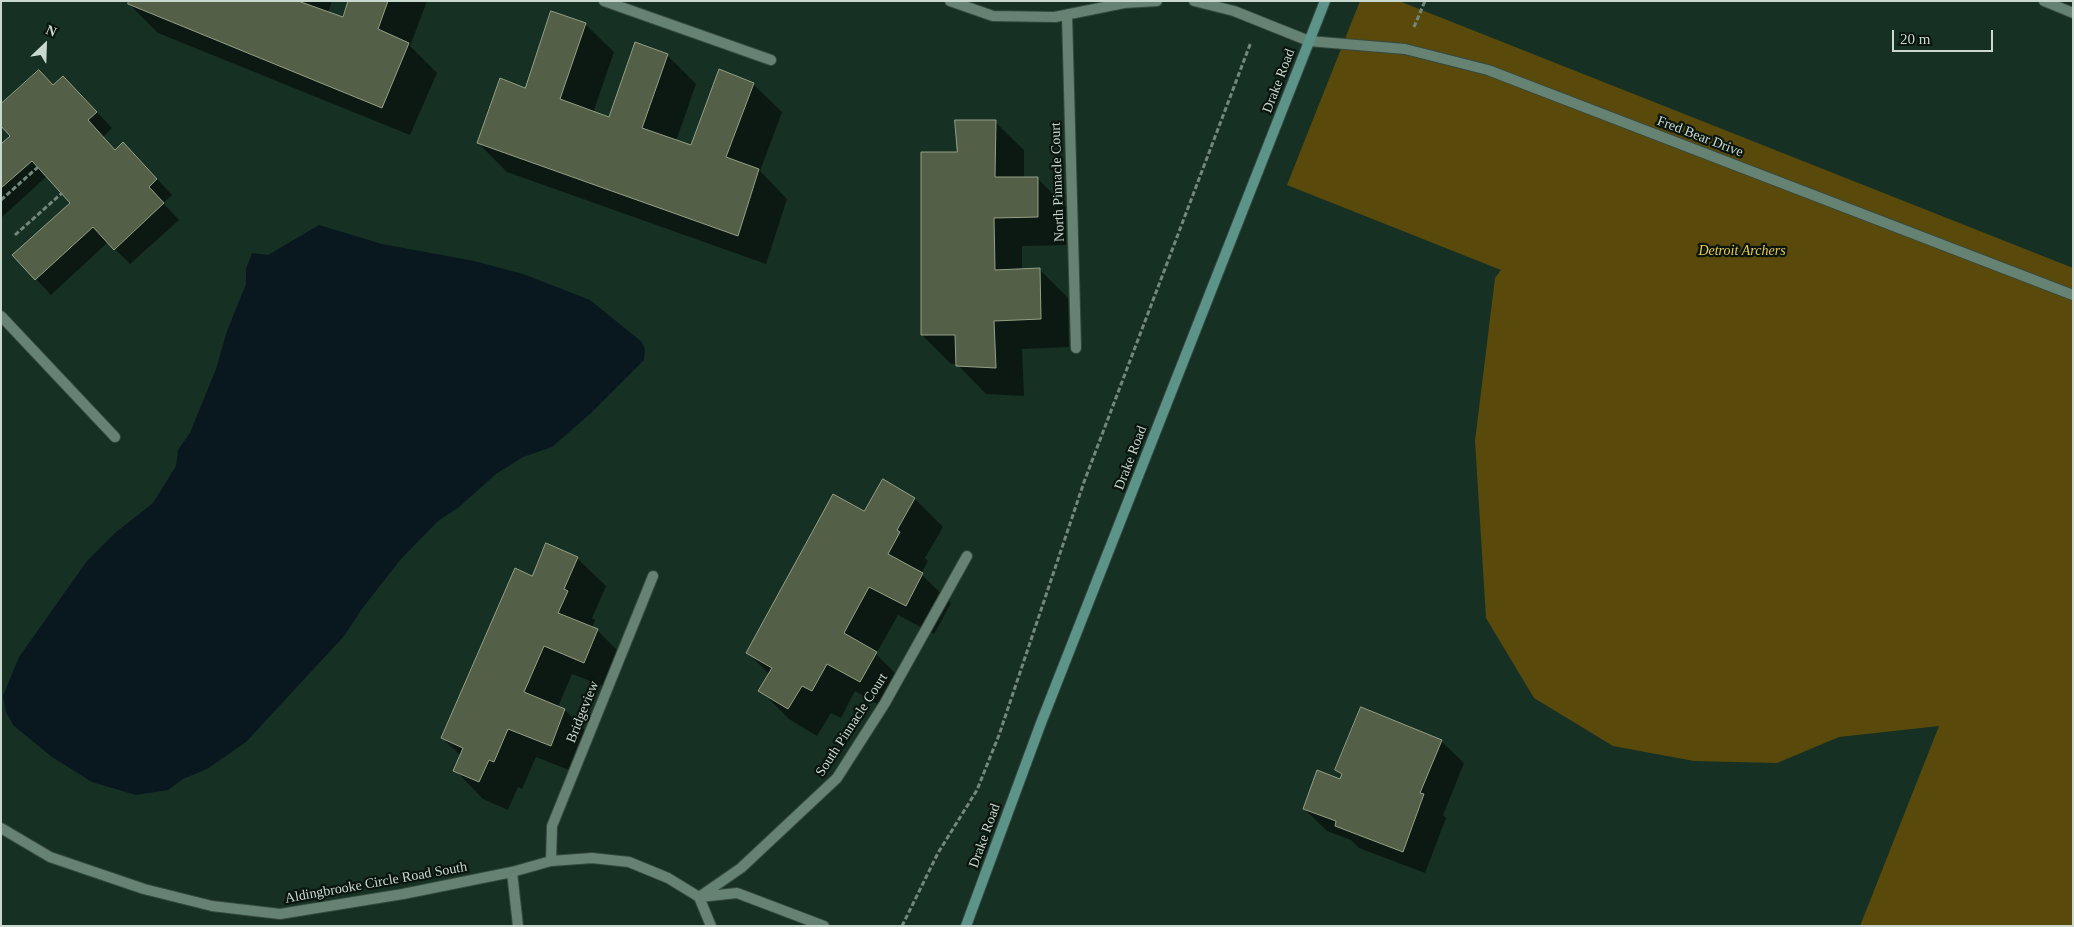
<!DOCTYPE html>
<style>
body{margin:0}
#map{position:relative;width:2074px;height:927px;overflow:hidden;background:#163023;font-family:Georgia,serif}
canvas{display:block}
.frame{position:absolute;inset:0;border:2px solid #cad9d0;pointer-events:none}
.north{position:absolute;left:20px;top:20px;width:50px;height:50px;-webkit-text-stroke:4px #0a150f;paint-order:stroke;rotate:24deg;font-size:14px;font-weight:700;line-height:20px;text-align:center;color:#cad9d0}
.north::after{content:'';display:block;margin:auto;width:18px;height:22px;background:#cad9d0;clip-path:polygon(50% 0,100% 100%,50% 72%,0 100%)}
.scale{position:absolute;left:1892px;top:30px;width:101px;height:22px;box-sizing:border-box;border:2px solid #cad9d0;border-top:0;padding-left:6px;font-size:15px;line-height:18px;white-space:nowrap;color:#cad9d0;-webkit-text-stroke:4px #0a150f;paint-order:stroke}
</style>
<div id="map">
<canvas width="2074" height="927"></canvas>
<div class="frame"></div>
<div class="north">N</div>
<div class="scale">20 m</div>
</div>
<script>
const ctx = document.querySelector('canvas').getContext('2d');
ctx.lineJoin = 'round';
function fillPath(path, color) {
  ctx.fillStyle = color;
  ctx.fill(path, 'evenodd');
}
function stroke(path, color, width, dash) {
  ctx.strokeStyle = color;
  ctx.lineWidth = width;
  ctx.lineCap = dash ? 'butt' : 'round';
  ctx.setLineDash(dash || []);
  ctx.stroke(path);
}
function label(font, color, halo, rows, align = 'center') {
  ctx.font = font + ' Georgia,serif';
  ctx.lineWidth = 4.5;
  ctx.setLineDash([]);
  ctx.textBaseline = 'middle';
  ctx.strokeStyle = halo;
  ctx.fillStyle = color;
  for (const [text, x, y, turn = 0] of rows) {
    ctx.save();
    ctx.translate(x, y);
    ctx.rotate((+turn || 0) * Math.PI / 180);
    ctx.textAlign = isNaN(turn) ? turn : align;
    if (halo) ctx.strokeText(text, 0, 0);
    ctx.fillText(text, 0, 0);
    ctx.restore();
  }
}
const green = new Path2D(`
 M1360,1H1399L2073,268V926H1860L1939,726L1839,737L1777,763L1694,761L1613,746L1534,698L1486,618L1475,441L1495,278L1501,270L1287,185Z`);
const water = new Path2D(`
 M319,225L382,244L474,261L523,274L590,300L642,342L645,350L644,360L591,413L552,447L523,457L496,474L459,507L438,521L401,559L361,610L345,635L246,742L207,769L183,779L168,790L136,795L92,782L52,757L13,725L6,712L3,696L19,657L87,561L115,533L153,503L176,466L178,450L190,433L216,369L227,331L246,284V269L252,253L268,255Z`);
const shadow = new Path2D(`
 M131,1H332L328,13L343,18L349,1H427L410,46L437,73L410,135L158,33L129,4Z
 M585,24L614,52L593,113L610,118L667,55L696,84L676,141L692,147L753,84L782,112L760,171L787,199L766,264L507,172L478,143Z
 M53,86L79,93L112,128L103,137L116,151L139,159L172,195L163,203L179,220L130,264L108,242L51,295L36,279L72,203L47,176L1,218V146Z
 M995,122L1024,150V178L1038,179L1066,207V245L1022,246V270H1040L1068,298L1069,347L1022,349L1024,396L986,394L957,364H951L922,335L958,153Z
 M883,481L915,499L943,527L925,558L928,561L921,574L951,603L934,634L898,615L876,654L904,682L888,710L855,691L841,718L831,713L817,736L789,719L760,690L770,675L748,653L865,513Z
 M577,558L606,586L592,618L595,620L592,628L597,630L626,659L613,690L572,674L558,707L565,710L593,738L579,774L536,757L522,789L518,787L508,810L483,799L455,770L461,756L442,738L532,577Z
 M1441,741L1464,763L1443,815L1446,818L1425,873L1359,848L1351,840L1327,831L1304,809L1341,781L1343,777L1336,770Z`);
const building = new Path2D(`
 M129,1H298L343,17L348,1H388L378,29L409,43L382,108L128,4Z
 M551,11L586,23L560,99L609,117L635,42L668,54L642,128L691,145L719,69L754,83L726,157L759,169L738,236L477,143L500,78L525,88Z
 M39,70L53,85L63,76L97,112L88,120L115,150L123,142L157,179L149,187L164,203L114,250L93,227L35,280L12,255L70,203L32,161L1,188V144L10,136L1,126V104Z
 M955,120H996L995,177H1038V217L994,218L995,270L1040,268L1041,319L994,321L996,368L956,366L955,335H921V152H957Z
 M883,479L915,498L897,530L900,532L888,554L923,573L906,606L869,587L844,633L877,652L860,682L827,664L812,691L802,686L788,709L758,691L772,668L746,653L833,494L864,511Z
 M546,543L578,557L564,589L568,591L558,613L598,629L584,663L544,646L524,692L565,709L551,746L508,729L494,762L489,760L479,782L453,771L463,748L441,738L515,568L532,576Z
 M1361,707L1442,740L1420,793L1424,794L1403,852L1335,826L1336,821L1303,809L1317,770L1340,779L1342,774L1335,770Z`);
const path = new Path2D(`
 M1414,27L1425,1
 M1,200L38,167
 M15,235L62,193
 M902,926L938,853L977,790L999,735L1084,482L1251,42`);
const lane = new Path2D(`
 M1,316L115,437`);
const street = new Path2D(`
 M604,1L771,60
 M950,1L993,16L1055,17L1124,3L1157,1
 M1194,1L1234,11L1309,41L1405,49L1488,70L2073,295
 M2044,1L2073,13
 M1067,15L1076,348
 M1,828L50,857L144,889L212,906L280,914L403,894L512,872L551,861L592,858L629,862L668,878L699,897L711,926
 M551,861L552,826L653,576
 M512,872L518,926
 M699,897L741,868L837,778L885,703L967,556
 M700,897L737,893L824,926`);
const secondary = new Path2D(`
 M966,926L1041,723L1325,1`);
const streetNames = [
 ["Drake Road",1279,81,-69],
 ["Fred Bear Drive",1700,137,21],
 ["North Pinnacle Court",1058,182,-92],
 ["Drake Road",1131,458,-69],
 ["Bridgeview",583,712,-68],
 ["South Pinnacle Court",852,725,-57],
 ["Drake Road",985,836,-70],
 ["Aldingbrooke Circle Road South",376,883,-10]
];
const parkNames = [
 ["Detroit Archers",1742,251]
];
fillPath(green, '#594a0c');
fillPath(water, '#09181e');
fillPath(shadow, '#0007');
fillPath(building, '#545f47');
stroke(building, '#94a085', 1);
stroke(lane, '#354a3f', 12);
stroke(street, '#354a3f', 12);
stroke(secondary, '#354a3f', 12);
stroke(path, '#73877c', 3, [5, 2.5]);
stroke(lane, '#668273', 10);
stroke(street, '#668273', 10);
stroke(secondary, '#5c9489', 10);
label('14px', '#cad9d0', '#0a150f', streetNames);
label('italic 14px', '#ebcb4c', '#0a150f', parkNames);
</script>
